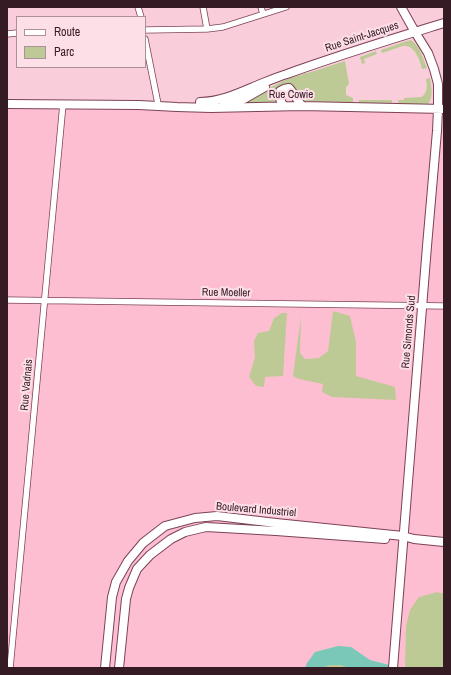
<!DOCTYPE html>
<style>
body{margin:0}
#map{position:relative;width:451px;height:675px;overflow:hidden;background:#f9ceda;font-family:"Archivo Narrow",sans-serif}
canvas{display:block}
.frame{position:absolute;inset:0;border:8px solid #351b24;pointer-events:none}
.legend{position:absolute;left:16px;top:16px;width:130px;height:52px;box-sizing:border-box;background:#fddfe8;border:1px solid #ad919a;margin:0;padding:5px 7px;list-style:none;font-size:12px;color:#351b24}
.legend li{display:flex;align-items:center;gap:8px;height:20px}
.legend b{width:20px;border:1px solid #ad919a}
</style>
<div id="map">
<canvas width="451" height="675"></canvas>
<div class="frame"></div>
<ul class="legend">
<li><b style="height:5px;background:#fff"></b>Route</li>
<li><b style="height:11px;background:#bdca95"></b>Parc</li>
</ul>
</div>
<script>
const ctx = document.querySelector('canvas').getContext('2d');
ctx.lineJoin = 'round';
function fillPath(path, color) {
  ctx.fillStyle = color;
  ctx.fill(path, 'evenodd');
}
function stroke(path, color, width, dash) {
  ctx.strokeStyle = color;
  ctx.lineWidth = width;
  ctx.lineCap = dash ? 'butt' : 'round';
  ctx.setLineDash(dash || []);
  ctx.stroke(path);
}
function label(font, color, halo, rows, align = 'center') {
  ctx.font = font + ' "Archivo Narrow",sans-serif';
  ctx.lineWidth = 4;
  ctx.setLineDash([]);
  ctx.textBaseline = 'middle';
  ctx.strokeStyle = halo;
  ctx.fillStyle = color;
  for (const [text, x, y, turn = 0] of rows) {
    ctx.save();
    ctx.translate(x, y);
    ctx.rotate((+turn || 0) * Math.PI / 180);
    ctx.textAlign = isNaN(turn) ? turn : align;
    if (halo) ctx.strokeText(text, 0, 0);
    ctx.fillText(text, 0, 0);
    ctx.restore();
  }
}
const built = new Path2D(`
 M7,108L444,112V668H7Z`);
const green = new Path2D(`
 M411,40C420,46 423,59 427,68L422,69C420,60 414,44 403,46L382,53L381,50L407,41Z
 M376,51L377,54L364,59L365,63L362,64L360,57Z
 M345,61L349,84L346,87V95L353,98V103L302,101L291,85C277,82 272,91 276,103L245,104L244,102L267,89L285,80L306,73H308Z
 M430,78C431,86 434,97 428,104H399L398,100H404V98L422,97C428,91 427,86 426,79Z
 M359,100H392V104L359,103Z
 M333,311L350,316L356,342V376L395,387L396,400L332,397L322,392L323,384L299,379L293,376L301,316L300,353L305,359L319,358L328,351Z
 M282,313H287L283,376L265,377L264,387L256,386L249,377L255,357L254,341L258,333L269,331L274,318Z
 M437,592L444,594V668H405L406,626L410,610L419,597Z
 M330,665H340L349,668H322Z`);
const water = new Path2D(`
 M338,646L351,647L370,660L401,668H349L340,665H330L322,668H305L307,663L315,652Z`);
const street = new Path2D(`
 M138,7L141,17
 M203,7L207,29
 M261,7L263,14
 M145,30L207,29L223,27L286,7
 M7,34L17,33
 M145,39L158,104
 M7,300L444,306
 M10,668L63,104`);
const secondary = new Path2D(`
 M200,102C221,102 239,93 258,85C268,81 277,77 287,74C339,55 392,39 444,23
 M7,104L139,105L177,107L211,108L302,106L444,109
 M224,105L244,99L265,87
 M284,106C280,101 279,98 280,91L284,89L289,88C294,93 297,100 302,106
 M105,668L112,597L116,582L128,561L143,543L165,526L195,518L217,516L276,523L403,536L414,539L444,542
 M119,668L126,599L129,588L137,569L150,555L171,539L185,532L206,527L276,531L385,539
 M393,668L427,246L437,131L438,109V84L434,69L428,53L415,32L401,7`);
const streetNames = [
 ["Rue Saint-Jacques",362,37,-18],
 ["Rue Cowie",291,95],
 ["Rue Moeller",226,293,1],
 ["Rue Simonds Sud",409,332,-85],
 ["Rue Vadnais",27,385,-85],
 ["Boulevard Industriel",256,510,5]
];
fillPath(built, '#febed1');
fillPath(green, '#bdca95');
fillPath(water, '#79c8b8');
stroke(street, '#7d4256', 7);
stroke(secondary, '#7d4256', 10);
stroke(street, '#fff', 5.5);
stroke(secondary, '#fff', 8);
label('11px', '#351b24', '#fddfe8', streetNames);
</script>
